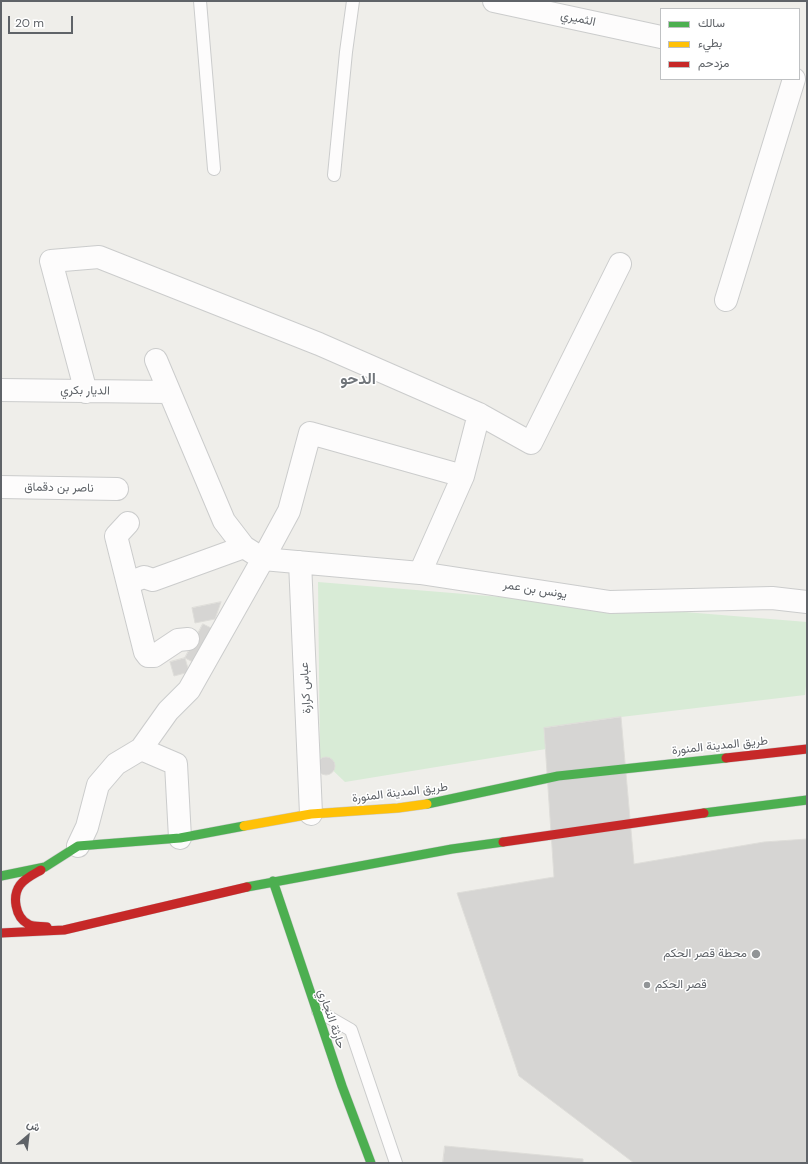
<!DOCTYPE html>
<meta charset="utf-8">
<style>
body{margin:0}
#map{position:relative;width:808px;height:1164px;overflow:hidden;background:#efeeea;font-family:"DM Sans",Vazirmatn,sans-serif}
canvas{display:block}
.frame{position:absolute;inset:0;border:2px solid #5f6368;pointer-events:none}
.legend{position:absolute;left:660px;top:8px;width:140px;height:72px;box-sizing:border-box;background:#fff;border:1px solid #bfc1c3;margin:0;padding:5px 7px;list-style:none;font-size:12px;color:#5f6368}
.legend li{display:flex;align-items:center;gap:8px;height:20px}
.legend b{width:20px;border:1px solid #bfc1c3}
.north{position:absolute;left:8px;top:1116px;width:40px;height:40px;-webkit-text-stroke:3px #fff;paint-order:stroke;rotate:28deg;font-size:11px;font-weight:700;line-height:16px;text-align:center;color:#5f6368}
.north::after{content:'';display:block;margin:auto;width:14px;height:18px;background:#5f6368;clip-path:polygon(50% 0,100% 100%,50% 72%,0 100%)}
.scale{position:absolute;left:8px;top:16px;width:65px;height:18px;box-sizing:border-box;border:2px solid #5f6368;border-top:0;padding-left:5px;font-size:12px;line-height:14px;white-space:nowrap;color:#5f6368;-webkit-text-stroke:3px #fff;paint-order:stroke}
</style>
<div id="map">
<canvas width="808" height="1164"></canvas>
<div class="frame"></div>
<ul class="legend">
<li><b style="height:5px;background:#4caf50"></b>سالك</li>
<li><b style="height:5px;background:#ffc107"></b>بطيء</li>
<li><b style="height:5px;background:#c62828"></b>مزدحم</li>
</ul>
<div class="north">ش</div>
<div class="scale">20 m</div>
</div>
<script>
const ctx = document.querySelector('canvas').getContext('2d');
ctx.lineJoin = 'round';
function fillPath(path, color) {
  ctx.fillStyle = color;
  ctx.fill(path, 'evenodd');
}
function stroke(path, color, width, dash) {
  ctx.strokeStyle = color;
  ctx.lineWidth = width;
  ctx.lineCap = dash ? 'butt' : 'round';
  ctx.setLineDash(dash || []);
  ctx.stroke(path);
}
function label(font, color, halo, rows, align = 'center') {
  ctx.font = font + ' "DM Sans",Vazirmatn,sans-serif';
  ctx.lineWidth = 3;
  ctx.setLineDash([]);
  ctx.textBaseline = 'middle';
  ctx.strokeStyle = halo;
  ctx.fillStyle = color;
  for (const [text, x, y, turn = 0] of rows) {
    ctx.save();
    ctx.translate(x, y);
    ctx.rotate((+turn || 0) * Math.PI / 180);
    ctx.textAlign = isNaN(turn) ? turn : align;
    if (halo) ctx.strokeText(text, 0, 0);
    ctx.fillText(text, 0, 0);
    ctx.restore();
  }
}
const green = new Path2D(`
 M318,582L807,622V677L805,695L621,717L545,728L546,749L345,782L320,758Z`);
const building = new Path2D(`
 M221,602L215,619L195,623L192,608Z
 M203,624L215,630L197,664L185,658Z
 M185,658L189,672L174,676L170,662Z
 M621,717L634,864L764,842L807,839V1163H634L519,1076L457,893L554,877L544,728Z
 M317 766a9 9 0 1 1 18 0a9 9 0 1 1-18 0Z
 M445,1146L583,1159V1163H443Z`);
const lane = new Path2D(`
 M200,1L214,169
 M334,175L346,52L353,1
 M318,1011L351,1030L396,1163`);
const street = new Path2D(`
 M494,1L661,37
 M726,300L794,79
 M156,360L224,521L244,547L263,559L420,573L610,602L772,598L807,602
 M1,390L169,392
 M86,392L51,261L99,257L319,344L479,414L531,443L620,264
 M1,487L117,489
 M128,523L116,536L145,652L148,656H154L178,640L188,639
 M300,562L311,814
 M420,573L463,476L479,414
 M128,583L144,577L153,580L244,547
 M141,749L176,764L180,838
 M78,846L87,827L98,785L116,764L141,749L168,711L189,690L263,559L289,511L310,433L463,476`);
const fast = new Path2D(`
 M427,804L558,776L726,758
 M704,813L807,800
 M1,876L45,867L78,846L180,838L244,826
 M273,881L342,1086L371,1163
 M247,887L452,849L503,842`);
const slow = new Path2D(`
 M244,826L311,814L398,808L427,804`);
const jam = new Path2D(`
 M726,758L807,749
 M503,842L704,813
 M41,870C34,874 25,878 20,885C12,896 15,917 28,924C33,927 41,926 47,927
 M1,933L64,930L247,887`);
const markers = [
 [756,954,5,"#919496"],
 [647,985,4,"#919496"]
];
const streetNames = [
 ["الثميري",578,19,12],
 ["الديار بكري",85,391,1],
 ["ناصر بن دقماق",59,488,1],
 ["يونس بن عمر",535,590,9],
 ["عباس كرارة",306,688,-93],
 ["طريق المدينة المنورة",720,746,-6],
 ["طريق المدينة المنورة",400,793,-7],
 ["حارثة النجاري",331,1019,71]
];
const poiNames = [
 ["محطة قصر الحكم",747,954],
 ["قصر الحكم",655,985,"left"]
];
const districtNames = [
 ["الدحو",358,380]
];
fillPath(green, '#d8ebd6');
fillPath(building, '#d6d5d3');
stroke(building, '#deddd9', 1);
stroke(lane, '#cbcccc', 14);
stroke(street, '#cbcccc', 24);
stroke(fast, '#cacacb', 10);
stroke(slow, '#cacacb', 10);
stroke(jam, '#cacacb', 10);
stroke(lane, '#fdfcfc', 12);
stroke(street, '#fdfcfc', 22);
stroke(fast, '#4caf50', 9);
stroke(slow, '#ffc107', 9);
stroke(jam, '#c62828', 9);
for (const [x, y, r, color] of markers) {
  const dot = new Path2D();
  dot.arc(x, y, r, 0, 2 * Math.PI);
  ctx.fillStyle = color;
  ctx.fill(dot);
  stroke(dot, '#fff', 1.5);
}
label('12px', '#5f6368', '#fff', streetNames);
label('12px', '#5f6368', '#fff', poiNames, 'right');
label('bold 16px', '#70757a', '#fff', districtNames);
</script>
